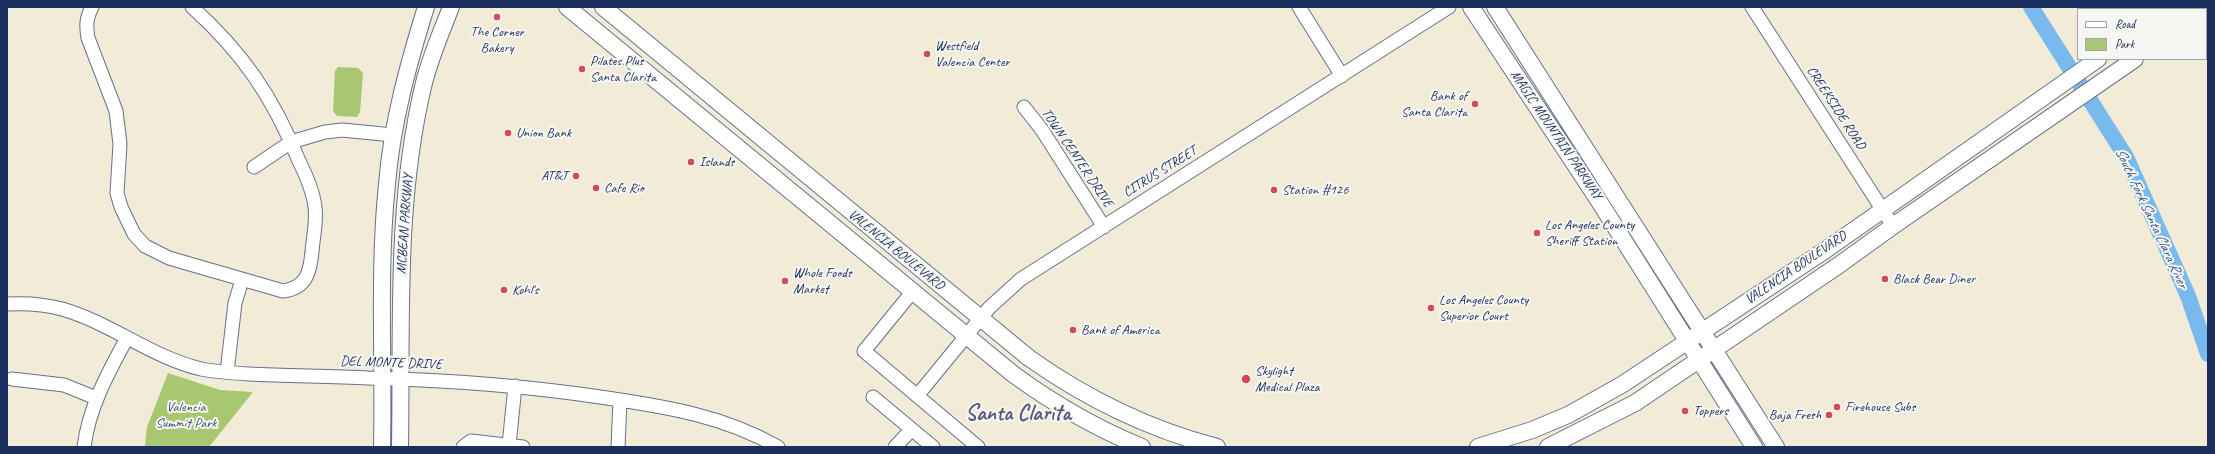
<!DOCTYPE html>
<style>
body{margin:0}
#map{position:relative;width:2215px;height:454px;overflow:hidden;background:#f1ebd8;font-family:Caveat,sans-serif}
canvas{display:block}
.frame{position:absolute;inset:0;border:8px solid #1b2f5e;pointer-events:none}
.legend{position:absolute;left:2077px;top:8px;width:130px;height:52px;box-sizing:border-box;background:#f6f6f2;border:1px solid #9ea6b7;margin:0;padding:5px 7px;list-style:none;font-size:12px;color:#1b2f5e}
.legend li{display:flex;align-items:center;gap:8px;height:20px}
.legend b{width:20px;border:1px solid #9ea6b7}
</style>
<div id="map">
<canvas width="2215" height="454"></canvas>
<div class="frame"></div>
<ul class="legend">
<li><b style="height:5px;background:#fff"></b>Road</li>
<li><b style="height:11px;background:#a8c770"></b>Park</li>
</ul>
</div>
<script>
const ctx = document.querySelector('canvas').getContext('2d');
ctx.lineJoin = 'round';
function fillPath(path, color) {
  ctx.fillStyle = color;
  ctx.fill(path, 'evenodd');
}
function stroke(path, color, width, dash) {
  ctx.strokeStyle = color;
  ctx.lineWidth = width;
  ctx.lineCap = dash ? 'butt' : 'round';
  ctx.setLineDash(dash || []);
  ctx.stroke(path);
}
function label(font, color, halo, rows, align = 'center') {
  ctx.font = font + ' Caveat,sans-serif';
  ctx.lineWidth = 4;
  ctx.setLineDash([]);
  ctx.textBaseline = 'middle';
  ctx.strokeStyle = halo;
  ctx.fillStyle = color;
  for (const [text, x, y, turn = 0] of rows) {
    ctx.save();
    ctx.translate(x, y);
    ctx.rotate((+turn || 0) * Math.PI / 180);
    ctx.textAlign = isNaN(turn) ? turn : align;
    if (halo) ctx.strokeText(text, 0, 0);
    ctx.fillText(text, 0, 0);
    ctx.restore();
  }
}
const green = new Path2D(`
 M338,67L358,68L363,73L360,112L357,117L337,116L333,111L335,71Z
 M168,373L220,390L253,392L209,447H145L147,427Z`);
const river = new Path2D(`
 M2031,7L2126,157L2188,296L2208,354`);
const minor = new Path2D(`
 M92,7C86,18 86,26 88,38L116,111L120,144L117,193L121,207L134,234L145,246L169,258L283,291C306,288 310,273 312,252C313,237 317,222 315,207C313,190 306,175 299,161C273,97 243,53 192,7
 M1299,7L1342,76
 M1752,7L1893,226
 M1024,107L1042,130L1104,227
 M254,167L291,142L325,132L342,130L393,135
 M913,291L864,351L978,447
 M7,304C26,303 44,304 62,309C111,323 151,357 201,369C217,372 233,373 249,374C289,376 329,376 368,378C448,380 528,386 607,398C667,407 724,416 778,447
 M227,372L235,303L242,280
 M12,379L64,385L96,398
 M917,396L989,308L1021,279L1449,7
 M873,397L933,447
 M509,445L515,386
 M84,447C89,407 108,373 127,338
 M463,447L471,441L523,447
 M618,447L620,400
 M895,447L911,430`);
const major = new Path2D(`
 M567,7L1013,374C1054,404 1095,428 1142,447
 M603,7L1029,358C1087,399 1148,429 1217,447
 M1471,7L1597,198L1754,447
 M1495,7L1776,447
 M2172,9L2175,7
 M2206,10L2208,9
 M382,447C384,359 378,271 387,184C392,123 408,65 426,7
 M400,447C402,327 395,205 423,87C429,60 441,33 451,7
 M1478,447L1532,430L1568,415L1623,384L1827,249L2098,59
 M1548,447L1635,403L1839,265L1893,226L2135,59`);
const markers = [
 [497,17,4,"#d1495b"],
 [927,54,4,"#d1495b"],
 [582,69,4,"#d1495b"],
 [1475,104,4,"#d1495b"],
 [508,133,4,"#d1495b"],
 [691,162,4,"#d1495b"],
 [576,176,4,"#d1495b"],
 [596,188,4,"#d1495b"],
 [1274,190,4,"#d1495b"],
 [1537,233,4,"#d1495b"],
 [1885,279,4,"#d1495b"],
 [785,281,4,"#d1495b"],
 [504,290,4,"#d1495b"],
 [1431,308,4,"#d1495b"],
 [1073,330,4,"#d1495b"],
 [1246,379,5,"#d1495b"],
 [1837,407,4,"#d1495b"],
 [1685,411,4,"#d1495b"],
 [1829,415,4,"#d1495b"]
];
const poiNames = [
 ["The Corner",497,32,"center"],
 ["Bakery",497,48,"center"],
 ["Westfield",935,46],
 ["Valencia Center",935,62],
 ["Pilates Plus",590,61],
 ["Santa Clarita",590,77],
 ["Bank of",1467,96,"right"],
 ["Santa Clarita",1467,112,"right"],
 ["Union Bank",516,133],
 ["Islands",699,162],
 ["AT&T",568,176,"right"],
 ["Cafe Rio",604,188],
 ["Station #126",1282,190],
 ["Los Angeles County",1545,225],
 ["Sheriff Station",1545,241],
 ["Whole Foods",793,273],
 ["Market",793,289],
 ["Black Bear Diner",1893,279],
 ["Kohl's",512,290],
 ["Los Angeles County",1439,300],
 ["Superior Court",1439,316],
 ["Bank of America",1081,330],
 ["Skylight",1255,371],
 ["Medical Plaza",1255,387],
 ["Firehouse Subs",1845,407],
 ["Toppers",1693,411],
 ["Baja Fresh",1821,415,"right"]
];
const streetNames = [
 ["CREEKSIDE ROAD",1836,108,57],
 ["MAGIC MOUNTAIN PARKWAY",1556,135,56],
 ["TOWN CENTER DRIVE",1077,158,56],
 ["CITRUS STREET",1160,172,-32],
 ["MCBEAN PARKWAY",405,224,-86],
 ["VALENCIA BOULEVARD",896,250,39],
 ["VALENCIA BOULEVARD",1796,268,-34],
 ["DEL MONTE DRIVE",391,363,2]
];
const parkNames = [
 ["Valencia",186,407],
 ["Summit Park",186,423]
];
const waterNames = [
 ["South Fork Santa Clara River",2151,218,65]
];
const townNames = [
 ["Santa Clarita",1018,414]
];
fillPath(green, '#a8c770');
stroke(river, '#78baed', 16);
stroke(minor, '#667189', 15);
stroke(major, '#667189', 18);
stroke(minor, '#fff', 13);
stroke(major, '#fff', 16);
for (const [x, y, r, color] of markers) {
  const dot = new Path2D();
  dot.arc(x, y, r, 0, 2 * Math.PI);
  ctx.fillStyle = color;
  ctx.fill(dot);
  stroke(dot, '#f6f6f2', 1.5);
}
label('14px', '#1b2f5e', '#f6f6f2', poiNames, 'left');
label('14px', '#1b2f5e', '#f6f6f2', streetNames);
label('14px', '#3e5562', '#f6f6f2', parkNames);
label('italic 15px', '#375989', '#f6f6f2', waterNames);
label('bold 22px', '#60587f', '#f6f6f2', townNames);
</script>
